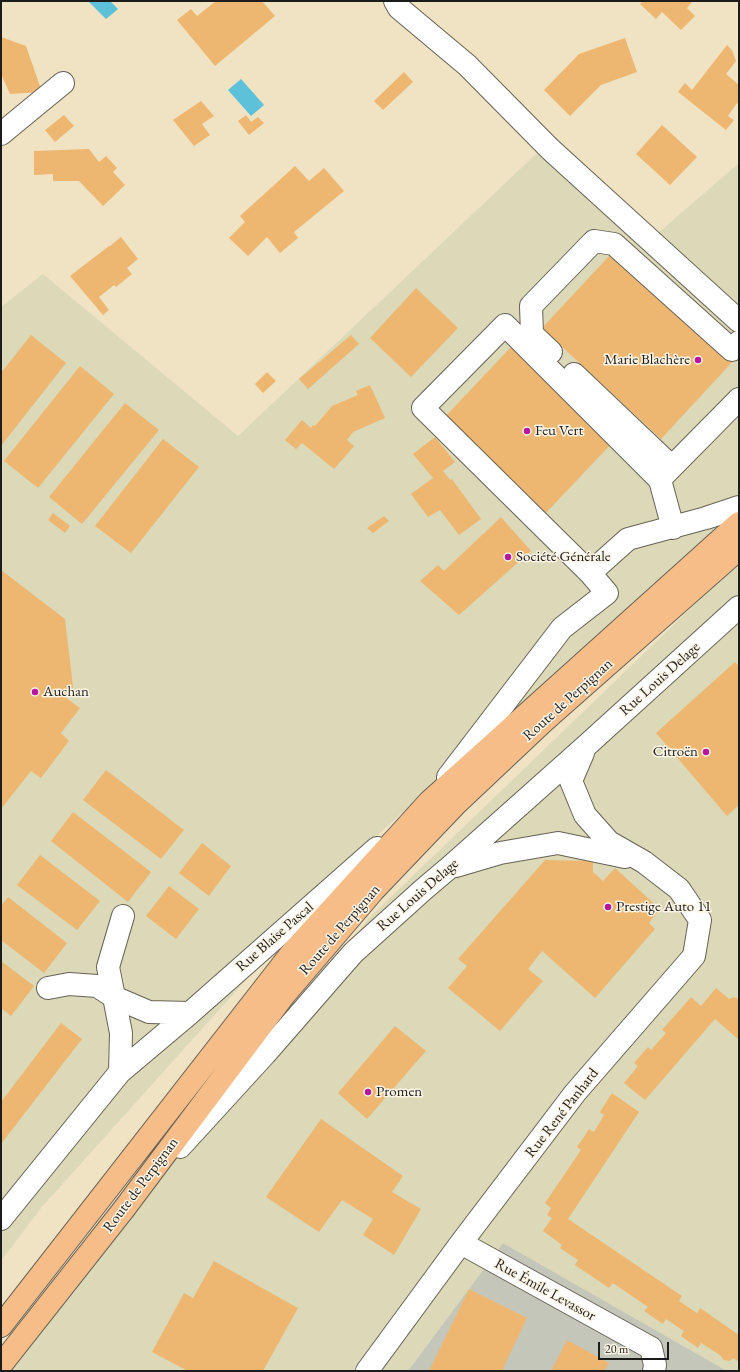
<!DOCTYPE html>
<meta charset="utf-8">
<style>
body{margin:0}
#map{position:relative;width:740px;height:1372px;overflow:hidden;background:#f0e3c3;font-family:"EB Garamond",serif}
canvas{display:block}
.frame{position:absolute;inset:0;border:2px solid #1c1c1c;pointer-events:none}
.scale{position:absolute;left:598px;top:1342px;width:71px;height:18px;box-sizing:border-box;border:2px solid #1c1c1c;border-top:0;padding-left:5px;font-size:12px;line-height:14px;white-space:nowrap;color:#1c1c1c;-webkit-text-stroke:3px #fcf5e5;paint-order:stroke}
</style>
<div id="map">
<canvas width="740" height="1372"></canvas>
<div class="frame"></div>
<div class="scale">20 m</div>
</div>
<script>
const ctx = document.querySelector('canvas').getContext('2d');
ctx.lineJoin = 'round';
function fillPath(path, color) {
  ctx.fillStyle = color;
  ctx.fill(path, 'evenodd');
}
function stroke(path, color, width, dash) {
  ctx.strokeStyle = color;
  ctx.lineWidth = width;
  ctx.lineCap = dash ? 'butt' : 'round';
  ctx.setLineDash(dash || []);
  ctx.stroke(path);
}
function label(font, color, halo, rows, align = 'center') {
  ctx.font = font + ' "EB Garamond",serif';
  ctx.lineWidth = 3;
  ctx.setLineDash([]);
  ctx.textBaseline = 'middle';
  ctx.strokeStyle = halo;
  ctx.fillStyle = color;
  for (const [text, x, y, turn = 0] of rows) {
    ctx.save();
    ctx.translate(x, y);
    ctx.rotate((+turn || 0) * Math.PI / 180);
    ctx.textAlign = isNaN(turn) ? turn : align;
    if (halo) ctx.strokeText(text, 0, 0);
    ctx.fillText(text, 0, 0);
    ctx.restore();
  }
}
const built = new Path2D(`
 M555,136L657,234L739,163V507L370,842L41,1208L1,1261V307L43,274L238,436Z
 M739,562V1371H727L503,1243L408,1371H8L42,1326L370,917Z`);
const industrial = new Path2D(`
 M503,1243L727,1371H408Z`);
const water = new Path2D(`
 M88,1H110L118,9L106,19Z
 M241,79L264,105L251,116L228,90Z`);
const building = new Path2D(`
 M216,1H262L275,16L215,66L177,20L191,9L197,16Z
 M643,1H693L687,8L695,16L681,30L662,12L656,19L640,4Z
 M1,37L26,46L42,92L10,94L1,74Z
 M625,38L637,72L601,85L570,116L544,90L579,54Z
 M727,45L732,50L736,61L726,74L739,85V105L737,103L728,116L734,120L726,130L678,92L685,83L692,90Z
 M404,72L413,82L383,110L374,101Z
 M201,101L214,116L202,124L210,135L194,146L173,120Z
 M64,115L74,126L55,142L45,130Z
 M246,115L251,122L258,117L264,123L249,135L238,121Z
 M662,125L697,157L670,185L636,154Z
 M89,149L99,162L106,156L117,168L113,172L125,185L103,206L79,181H53V174L34,175V151Z
 M295,166L309,181L324,168L344,191L294,232L298,238L280,253L267,237L248,256L229,238L245,222L240,216Z
 M121,237L138,259L127,268L132,274L116,287L114,285L99,297L109,310L103,315L70,276L109,246H110Z
 M610,255L734,360L661,439L542,328Z
 M416,288L458,328L411,377L370,338Z
 M31,335L66,363L1,446V373Z
 M351,335L359,344L308,389L299,379Z
 M511,347L613,442L543,516L442,420Z
 M80,366L114,394L38,488L4,461Z
 M267,372L276,381L263,393L255,384Z
 M370,385L385,418L353,432L347,440L354,446L334,469L302,443L296,449L285,440L302,420L311,428L313,425L315,426L332,406L358,395L356,391Z
 M125,403L159,430L82,524L49,497Z
 M435,437L455,462L443,471L450,480L452,479L481,519L459,535L440,510L428,517L411,494L433,478L413,454Z
 M163,439L199,467L131,553L95,526Z
 M53,513L70,526L65,533L48,520Z
 M384,516L389,521L373,533L367,528Z
 M501,517L531,551L459,615L420,581L438,565L444,571Z
 M1,570L65,619L73,687L65,697L80,708L61,733L69,741L41,778L31,771L1,809Z
 M735,662L739,666V805L727,816L656,733Z
 M106,770L184,830L161,859L83,800Z
 M73,812L151,872L128,902L51,841Z
 M202,843L231,866L209,896L179,873Z
 M40,855L100,901L77,930L17,885Z
 M545,860L593,861V872L603,881L615,868L660,909L649,923L655,929L595,998L542,951L528,969L543,981L500,1031L448,988L467,966L458,959Z
 M169,886L199,909L176,939L146,916Z
 M8,897L67,943L44,973L1,940V906Z
 M1,961L34,986L11,1016L1,1008Z
 M716,988L729,999L734,997L739,999V1040L715,1019L645,1100L624,1083L638,1066L634,1063L648,1047L651,1050L666,1033L662,1030L691,997L701,1006Z
 M61,1023L82,1039L1,1144V1102Z
 M395,1026L426,1051L367,1119L338,1093Z
 M612,1093L639,1112L568,1219L682,1296L679,1301L697,1313L700,1308L739,1335V1362L733,1358L730,1361L724,1360L720,1355L701,1343L698,1348L681,1336L684,1331L666,1319L663,1324L644,1311L648,1307L613,1283L609,1288L575,1265L578,1260L560,1248L562,1245L543,1231L552,1218L547,1215L551,1208L545,1203L581,1150L577,1147L589,1129L594,1132L604,1115L600,1112Z
 M321,1119L403,1176L392,1192L421,1209L394,1255L363,1235L373,1219L342,1200L319,1232L266,1197Z
 M214,1261L298,1308L263,1371H188L152,1352L184,1293L193,1298Z
 M469,1289L527,1318L508,1358L502,1371H429Z
 M567,1340L609,1363L604,1371H551Z`);
const minor = new Path2D(`
 M395,1L399,8L467,65L550,149L739,321
 M1,134L63,83
 M551,352L532,334L531,306L594,241L614,244L732,350L739,342
 M574,374L672,467
 M662,477L739,399
 M590,573L423,408L505,325L660,480L673,528
 M448,777L562,628L607,593L590,573L628,539L706,518L739,507
 M456,866L500,853L558,843L625,857
 M123,916L108,967L114,997L149,1012L190,1013
 M48,988L69,984L97,986L114,997L121,1033L120,1072
 M180,1147L265,1054L353,953L424,889L450,867L587,745L739,607
 M1,1219L120,1072L190,1013L377,848
 M461,1243L651,1348L655,1365L654,1371
 M367,1371L461,1243L575,1093L694,956L700,920L679,889L644,862L609,842L585,815L571,781L583,753`);
const major = new Path2D(`
 M1,1326L290,955L429,802L739,523
 M1,1365L124,1209L285,994L373,891L457,803L544,721L739,549`);
const markers = [
 [698,360,4,"#b5179e"],
 [527,431,4,"#b5179e"],
 [508,557,4,"#b5179e"],
 [35,692,4,"#b5179e"],
 [706,752,4,"#b5179e"],
 [608,907,4,"#b5179e"],
 [368,1092,4,"#b5179e"]
];
const poiNames = [
 ["Marie Blachère",690,360,"right"],
 ["Feu Vert",535,431],
 ["Société Générale",516,557],
 ["Auchan",43,692],
 ["Citroën",698,752,"right"],
 ["Prestige Auto 11",616,907],
 ["Promen",376,1092]
];
const streetNames = [
 ["Rue Louis Delage",660,679,-42],
 ["Route de Perpignan",568,700,-42],
 ["Rue Louis Delage",418,895,-41],
 ["Route de Perpignan",340,930,-49],
 ["Rue Blaise Pascal",275,937,-41],
 ["Rue René Panhard",562,1113,-52],
 ["Route de Perpignan",141,1185,-53],
 ["Rue Émile Levassor",545,1290,29]
];
fillPath(built, '#dcd9b8');
fillPath(industrial, '#c4c6b9');
fillPath(water, '#5cc1d9');
fillPath(building, '#edb771');
stroke(minor, '#666256', 24);
stroke(major, '#666256', 24);
stroke(minor, '#fff', 22);
stroke(major, '#f7bd88', 22);
for (const [x, y, r, color] of markers) {
  const dot = new Path2D();
  dot.arc(x, y, r, 0, 2 * Math.PI);
  ctx.fillStyle = color;
  ctx.fill(dot);
  stroke(dot, '#fcf5e5', 1.5);
}
label('15px', '#1c1c1c', '#fcf5e5', poiNames, 'left');
label('15px', '#1c1c1c', '#fcf5e5', streetNames);
</script>
